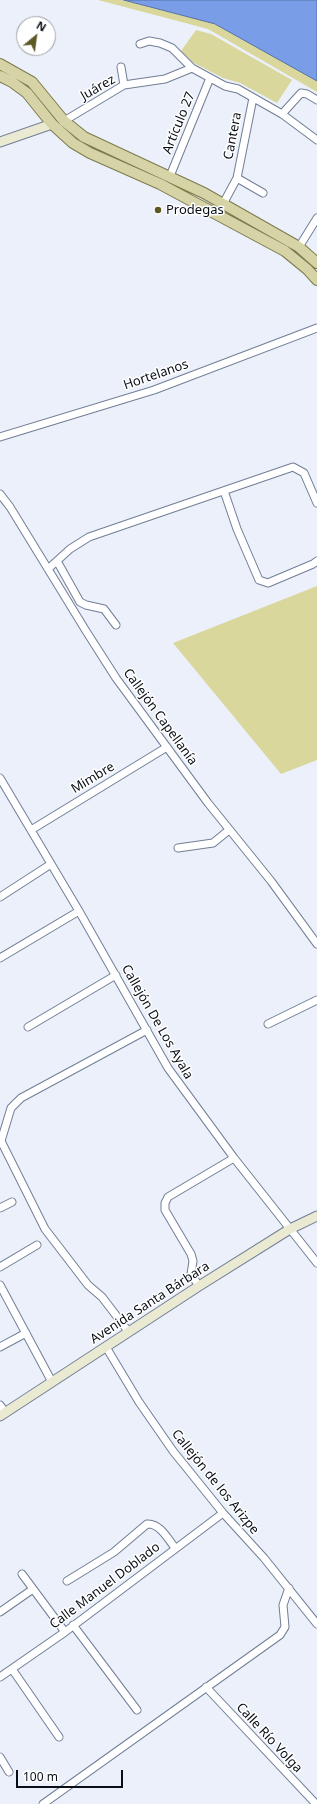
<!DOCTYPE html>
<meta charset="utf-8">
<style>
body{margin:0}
#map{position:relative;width:317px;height:1804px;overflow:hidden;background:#ebf0fb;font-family:"Noto Sans",sans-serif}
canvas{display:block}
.north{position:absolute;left:16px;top:16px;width:40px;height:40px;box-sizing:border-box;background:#fff;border:1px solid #9d9fa2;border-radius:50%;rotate:29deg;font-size:11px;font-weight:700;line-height:16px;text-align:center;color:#090e16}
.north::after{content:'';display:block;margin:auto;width:14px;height:18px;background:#5d5926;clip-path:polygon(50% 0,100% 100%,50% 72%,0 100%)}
.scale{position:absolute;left:16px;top:1770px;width:107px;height:18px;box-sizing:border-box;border:2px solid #090e16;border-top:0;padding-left:5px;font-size:12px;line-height:14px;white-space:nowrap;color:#090e16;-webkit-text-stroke:3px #fff;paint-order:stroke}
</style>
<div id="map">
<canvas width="317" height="1804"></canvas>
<div class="north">N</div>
<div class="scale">100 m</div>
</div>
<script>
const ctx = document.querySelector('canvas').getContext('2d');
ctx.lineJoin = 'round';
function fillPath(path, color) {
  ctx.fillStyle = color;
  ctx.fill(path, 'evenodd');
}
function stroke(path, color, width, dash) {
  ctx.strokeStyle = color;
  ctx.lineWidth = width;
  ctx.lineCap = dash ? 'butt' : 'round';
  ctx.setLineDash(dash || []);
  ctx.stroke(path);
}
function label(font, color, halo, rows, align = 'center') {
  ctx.font = font + ' "Noto Sans",sans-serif';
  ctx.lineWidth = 3;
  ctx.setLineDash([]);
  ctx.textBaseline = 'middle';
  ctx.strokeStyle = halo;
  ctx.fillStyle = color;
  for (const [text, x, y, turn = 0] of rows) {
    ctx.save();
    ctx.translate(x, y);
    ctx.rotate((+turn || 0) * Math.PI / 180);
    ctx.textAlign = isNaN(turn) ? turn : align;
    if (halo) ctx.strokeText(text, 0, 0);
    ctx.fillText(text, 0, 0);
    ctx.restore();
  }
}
const green = new Path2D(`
 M98,0H317V92L208,29Z
 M196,30L211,34L292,80L277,103L240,83L223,78L194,63L181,51Z
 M317,586V760L281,774L173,643Z`);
const water = new Path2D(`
 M124,0H317V81L215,24Z`);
const street = new Path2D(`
 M140,44L149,41L160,43L172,48L192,68L225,86L238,89L282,114L317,140
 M121,67L124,85
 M282,114L301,93L307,94L317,100
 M64,121L124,85L165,79L192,68
 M170,176L210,78
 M237,178L263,193
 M223,204L237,178L253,98
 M299,247L317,218
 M0,437L154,390L317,328
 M224,491L237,529L259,580L268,583L313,564L317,561
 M0,494L10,507L86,631L116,678L208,803L271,881L317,944
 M57,561L80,602L86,605L104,609L116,625
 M48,569L70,549L89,537L293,467L304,473L317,503
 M0,778L79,911L168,1068L234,1158L317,1263
 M31,830L167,747
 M178,848L213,843L229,830
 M0,897L51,864
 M0,958L79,911
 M268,1024L317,1000
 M28,1027L116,975
 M0,1208L12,1202
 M0,1267L37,1245
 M0,1285L52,1382
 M199,1286L191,1274L193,1261L191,1254L165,1210V1203L168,1197L234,1158
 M128,1331L102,1297L88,1285L45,1229L1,1141L11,1108L21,1098L147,1030
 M0,1347L26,1333
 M106,1347L139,1402L173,1451L223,1513L264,1558L317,1624
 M0,1405L6,1413
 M22,1574L65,1632
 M67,1581L114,1552L147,1524C160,1523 168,1539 175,1548
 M0,1612L33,1589
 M73,1625L137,1710
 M12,1669L59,1737
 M0,1677L65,1632L223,1513
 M206,1687L316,1804
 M0,1757L9,1772
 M43,1804L280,1635L285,1627L283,1605L289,1588`);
const secondary = new Path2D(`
 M0,142L52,124
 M0,1416L199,1286L290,1229L317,1216`);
const primary = new Path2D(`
 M0,64L32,82L64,121L84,137L204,193L299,247L317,263
 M0,76L12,82L27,93L52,124L73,143L90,153L160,184L285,251L307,269L317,280`);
const markers = [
 [158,210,4,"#5d5926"]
];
const streetNames = [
 ["Juárez",98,88,-30],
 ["Artículo 27",179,123,-68],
 ["Cantera",233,136,-79],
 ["Hortelanos",156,375,-19],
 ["Callejón Capellanía",160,717,54],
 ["Mimbre",93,778,-31],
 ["Callejón De Los Ayala",157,1022,60],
 ["Avenida Santa Bárbara",150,1303,-33],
 ["Callejón de los Arizpe",215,1482,51],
 ["Calle Manuel Doblado",105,1586,-37],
 ["Calle Río Volga",269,1738,47]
];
const poiNames = [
 ["Prodegas",166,210]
];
fillPath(green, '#dad79d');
fillPath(water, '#799de6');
stroke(water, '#5772a8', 1);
stroke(street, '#717e95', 9);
stroke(secondary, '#717e95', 11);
stroke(primary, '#7c7b4d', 12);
stroke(street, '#fff', 7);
stroke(secondary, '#eae9d2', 9);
stroke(primary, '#d6d3a6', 10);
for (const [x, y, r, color] of markers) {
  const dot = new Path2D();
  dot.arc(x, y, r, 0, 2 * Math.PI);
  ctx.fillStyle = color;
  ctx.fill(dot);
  stroke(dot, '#fff', 1.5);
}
label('13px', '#090e16', '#fff', streetNames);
label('13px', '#090e16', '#fff', poiNames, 'left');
</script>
